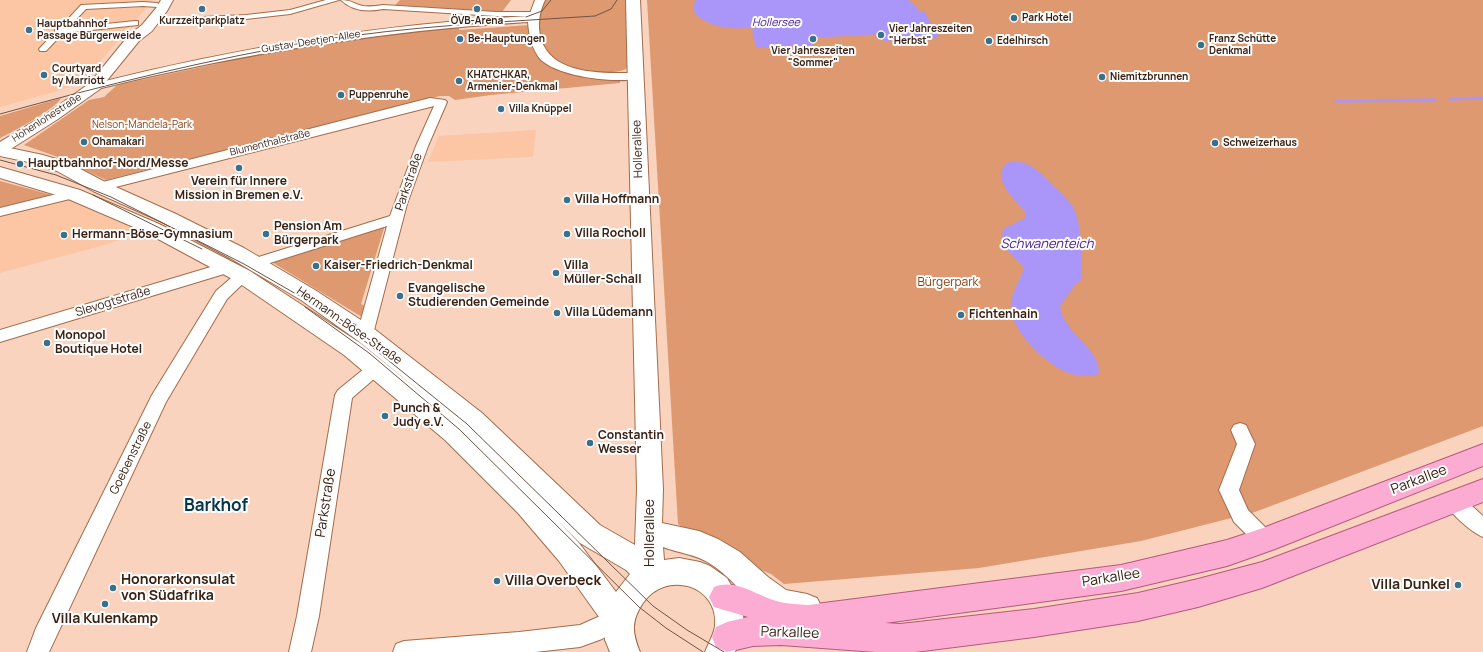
<!DOCTYPE html>
<meta charset="utf-8">
<style>
body{margin:0}
canvas{display:block;background:#f9d3bd}
</style>
<canvas width="1483" height="652"></canvas>
<script>
const ctx = document.querySelector('canvas').getContext('2d');
ctx.lineJoin = 'round';
function fillPath(path, color) {
  ctx.fillStyle = color;
  ctx.fill(path, 'evenodd');
}
function stroke(path, color, width, dash) {
  ctx.strokeStyle = color;
  ctx.lineWidth = width;
  ctx.lineCap = dash ? 'butt' : 'round';
  ctx.setLineDash(dash || []);
  ctx.stroke(path);
}
function label(font, color, halo, rows, align = 'center') {
  ctx.font = font + ' Manrope,sans-serif';
  ctx.lineWidth = 4;
  ctx.setLineDash([]);
  ctx.textBaseline = 'middle';
  ctx.strokeStyle = halo;
  ctx.fillStyle = color;
  for (const [text, x, y, turn = 0] of rows) {
    ctx.save();
    ctx.translate(x, y);
    ctx.rotate((+turn || 0) * Math.PI / 180);
    ctx.textAlign = isNaN(turn) ? turn : align;
    if (halo) ctx.strokeText(text, 0, 0);
    ctx.fillText(text, 0, 0);
    ctx.restore();
  }
}
const built = new Path2D(`
 M0,0H153L84,80L64,89L0,107Z
 M536,130L533,157L428,162L439,136Z
 M69,200L136,230L120,240L108,244L0,273V217Z`);
const green = new Path2D(`
 M400,0H511L502,12L395,5Z
 M543,0H628L629,67C616,78 569,71 555,61C551,58 543,48 540,42C534,29 540,13 543,0Z
 M647,0H1483V426L1255,512L1141,541L979,568L784,584L771,574L761,570L751,561L706,539L689,533L678,524Z
 M459,25V30L530,25C535,37 540,51 548,62C558,77 600,78 617,80L620,81V83L491,95L455,100L449,96H440L106,180L55,156L24,145L89,100L104,97L116,86L122,84L309,44Z
 M61,98C57,108 11,133 0,138V116Z
 M0,181L52,195L0,208Z
 M385,225L361,304L365,306L362,317L270,261Z`);
const water = new Path2D(`
 M696,0H908L917,7L919,11H924L939,38L884,41L882,34L810,38L813,45L756,48L752,30H753V28C733,29 712,29 695,14L693,5Z
 M1011,161C1027,161 1037,169 1048,180C1055,188 1067,197 1073,207C1083,228 1082,257 1081,280L1075,285L1060,306C1064,335 1100,347 1099,373L1093,376C1085,376 1076,376 1068,373C1046,364 1007,329 1011,302C1012,292 1021,278 1024,268C1013,254 999,250 1003,229L1025,218L1026,212C1015,201 986,173 1011,161Z`);
const stream = new Path2D(`
 M1450,99L1483,98
 M1336,101L1434,100`);
const pedestrian = new Path2D(`
 M326,0H339L290,14L246,19L162,23L158,21L162,19L246,15L290,10Z
 M341,0C351,0 354,4 363,6C370,7 377,6 383,5L496,12H534L538,14L534,16H496L383,9C368,12 352,11 341,0Z
 M143,2L157,3L161,5L157,7L143,6L86,9L68,28L135,21H138V25L63,33L46,51H40L39,49L55,32V29H59L81,5Z`);
const minor = new Path2D(`
 M535,0H545C539,13 537,25 541,39C552,76 605,73 636,73L640,74L642,76L640,78C616,84 560,77 541,60C532,50 529,35 528,22C378,31 239,54 93,90L89,89L87,87L89,85C235,48 379,24 529,16Z
 M430,98L445,100L447,102L428,146L407,204L373,334L371,338L365,340L359,338L357,334L387,226L254,268L249,266L247,263L249,260L390,216L416,146L434,106L100,191L95,190L93,187L95,184Z
 M73,190L78,191L80,194L78,197L0,216V208Z
 M225,261L230,262L232,266L224,274L0,342V330L214,266Z
 M243,271L248,272L251,276L227,299L166,402L49,652H27L36,628L152,395L216,291L238,272Z
 M376,362L382,364L384,368L382,372L352,398L319,616L311,652H289L297,616L335,395L338,390L370,364Z
 M1240,423L1246,425L1255,444L1239,490L1248,510L1272,534L1275,540L1272,546L1265,549L1258,546L1234,522L1219,490L1237,444L1231,430L1234,425Z
 M1454,494L1461,496L1483,516V537C1471,532 1450,513 1444,502L1447,496Z
 M618,608L626,611L629,618L626,625L602,639L580,647L535,652H393L396,644L404,641L519,632L580,625Z`);
const tertiary = new Path2D(`
 M161,0H173L167,11L152,31L139,41L100,89L58,119L6,152L0,154V142L48,113L90,83L129,35L142,25L157,7Z`);
const secondary = new Path2D(`
 M626,0H640L663,489L662,523L699,531L718,539L740,552L768,577L786,590L807,594L817,598L822,608L817,618C805,623 795,621 782,617C773,613 765,610 757,605C740,592 728,574 709,563C695,554 678,553 663,547L664,560L679,558L700,562L710,566L727,578L742,605L744,626L735,652H705C708,644 714,634 715,626C719,584 665,570 643,603C631,621 632,632 640,652H610L605,640L604,624L559,561L518,513L445,440L344,355L236,281L145,232L66,198L0,178V167L80,190L159,224L250,271L360,343L463,426L479,442L464,427L357,340L301,300L230,258L162,222L93,191L57,171L33,163L0,156V146L43,155L69,163L107,183L176,214L244,248L315,290L373,328L482,413L600,525L635,545L637,489ZM559,522L580,543L626,570L630,574L616,592L579,543Z`);
const primary = new Path2D(`
 M1483,444V466L1275,549L1227,566L1121,591L885,623L900,624L1034,609L1138,593L1198,579L1262,562L1483,479V502L1262,588L1198,607L1138,621L1034,637L915,652H876L781,645L753,646L727,652L716,647L712,637L716,627L727,622L748,617L714,607L709,597L714,587C738,578 757,597 780,602C789,604 799,604 808,605L1121,565L1227,540L1263,528Z`);
const tram = new Path2D(`
 M526,17L542,11L551,0
 M0,114C104,85 210,59 317,41C409,26 502,22 595,16L611,9L617,0
 M0,160L56,175L111,197L244,264L303,298L331,317L362,339L467,424L653,606L687,630L724,652
 M93,195L202,249
 M305,307L369,353L459,429L639,607L666,628L703,652`);
const markers = [
 [202,9,4,"#39708b"],
 [477,9,4,"#39708b"],
 [1014,18,4,"#39708b"],
 [29,30,4,"#39708b"],
 [881,35,4,"#39708b"],
 [460,39,4,"#39708b"],
 [813,39,4,"#39708b"],
 [989,41,4,"#39708b"],
 [1201,45,4,"#39708b"],
 [44,75,4,"#39708b"],
 [1102,77,4,"#39708b"],
 [459,81,4,"#39708b"],
 [341,95,4,"#39708b"],
 [501,109,4,"#39708b"],
 [84,142,4,"#39708b"],
 [1215,143,4,"#39708b"],
 [20,164,4,"#39708b"],
 [239,168,4,"#39708b"],
 [567,200,4,"#39708b"],
 [266,234,4,"#39708b"],
 [567,234,4,"#39708b"],
 [64,235,4,"#39708b"],
 [316,266,4,"#39708b"],
 [556,273,4,"#39708b"],
 [400,296,4,"#39708b"],
 [557,313,4,"#39708b"],
 [961,315,4,"#39708b"],
 [47,343,4,"#39708b"],
 [385,416,4,"#39708b"],
 [590,443,4,"#39708b"],
 [497,581,4,"#39708b"],
 [1458,585,4,"#39708b"],
 [113,588,4,"#39708b"],
 [105,604,4,"#39708b"]
];
const farPoinames = [
 ["Park Hotel",1022,18],
 ["Kurzzeitparkplatz",202,21,"center"],
 ["ÖVB-Arena",477,21,"center"],
 ["Hauptbahnhof",37,24],
 ["Passage Bürgerweide",37,36],
 ["Vier Jahreszeiten",889,29],
 ["\"Herbst\"",889,41],
 ["Be-Hauptungen",468,39],
 ["Franz Schütte",1209,39],
 ["Denkmal",1209,51],
 ["Edelhirsch",997,41],
 ["Vier Jahreszeiten",813,51,"center"],
 ["\"Sommer\"",813,63,"center"],
 ["Courtyard",52,69],
 ["by Marriott",52,81],
 ["KHATCHKAR,",467,75],
 ["Armenier-Denkmal",467,87],
 ["Niemitzbrunnen",1110,77],
 ["Puppenruhe",349,95],
 ["Villa Knüppel",509,109],
 ["Ohamakari",92,142],
 ["Schweizerhaus",1223,143]
];
const farStreetnames = [
 ["Gustav-Deetjen-Allee",311,42,-9],
 ["Hohenlohestraße",47,118,-33],
 ["Blumenthalstraße",270,143,-14]
];
const farParknames = [
 ["Nelson-Mandela-Park",142,125]
];
const farWaternames = [
 ["Hollersee",776,23]
];
const streetNames = [
 ["Hollerallee",638,149,-92],
 ["Parkstraße",409,182,-71],
 ["Slevogtstraße",113,302,-17],
 ["Hermann-Böse-Straße",349,326,35],
 ["Goebenstraße",131,458,-64]
];
const poiNames = [
 ["Hauptbahnhof-Nord/Messe",28,164],
 ["Verein für Innere",239,182,"center"],
 ["Mission in Bremen e.V.",239,196,"center"],
 ["Villa Hoffmann",575,200],
 ["Pension Am",274,227],
 ["Bürgerpark",274,241],
 ["Villa Rocholl",575,234],
 ["Hermann-Böse-Gymnasium",72,235],
 ["Kaiser-Friedrich-Denkmal",324,266],
 ["Villa",564,266],
 ["Müller-Schall",564,280],
 ["Evangelische",408,289],
 ["Studierenden Gemeinde",408,303],
 ["Villa Lüdemann",565,313],
 ["Fichtenhain",969,315],
 ["Monopol",55,336],
 ["Boutique Hotel",55,350],
 ["Punch &",393,409],
 ["Judy e.V.",393,423],
 ["Constantin",598,436],
 ["Wesser",598,450]
];
const parkNames = [
 ["Bürgerpark",948,283]
];
const waterNames = [
 ["Schwanenteich",1047,244]
];
const nearStreetnames = [
 ["Parkallee",1419,480,-21],
 ["Parkstraße",326,503,-81],
 ["Hollerallee",650,533,-90],
 ["Parkallee",1111,578,-9],
 ["Parkallee",790,633,2]
];
const nearPoinames = [
 ["Honorarkonsulat",121,580],
 ["von Südafrika",121,596],
 ["Villa Overbeck",505,581],
 ["Villa Dunkel",1450,585,"right"],
 ["Villa Kulenkamp",105,619,"center"]
];
const nearQuarternames = [
 ["Barkhof",216,506]
];
fillPath(built, '#fcc5a4');
fillPath(green, '#de9970');
fillPath(water, '#aa96f9');
stroke(stream, '#aa96f9', 3);
stroke(pedestrian, '#a46c4a', 2);
stroke(minor, '#a46c4a', 2);
stroke(tertiary, '#a46c4a', 2);
stroke(secondary, '#a46c4a', 2);
stroke(primary, '#b6587d', 2);
fillPath(pedestrian, '#fff');
fillPath(minor, '#fff');
fillPath(tertiary, '#fff');
fillPath(secondary, '#fff');
fillPath(primary, '#fcacd3');
stroke(tram, '#6f5343', 1);
for (const [x, y, r, color] of markers) {
  const dot = new Path2D();
  dot.arc(x, y, r, 0, 2 * Math.PI);
  ctx.fillStyle = color;
  ctx.fill(dot);
  stroke(dot, '#fdfdfd', 1.5);
}
label('bold 10px', '#392214', '#fdfdfd', farPoinames, 'left');
label('10px', '#392214', '#fdfdfd', farStreetnames);
label('10px', '#844418', '#fdfdfd', farParknames);
label('italic 11px', '#441a8d', '#fdfdfd', farWaternames);
label('12px', '#392214', '#fdfdfd', streetNames);
label('bold 12px', '#392214', '#fdfdfd', poiNames, 'left');
label('12px', '#844418', '#fdfdfd', parkNames);
label('italic 13px', '#441a8d', '#fdfdfd', waterNames);
label('14px', '#392214', '#fdfdfd', nearStreetnames);
label('bold 14px', '#392214', '#fdfdfd', nearPoinames, 'left');
label('bold 17px', '#043549', '#fdfdfd', nearQuarternames);
</script>
